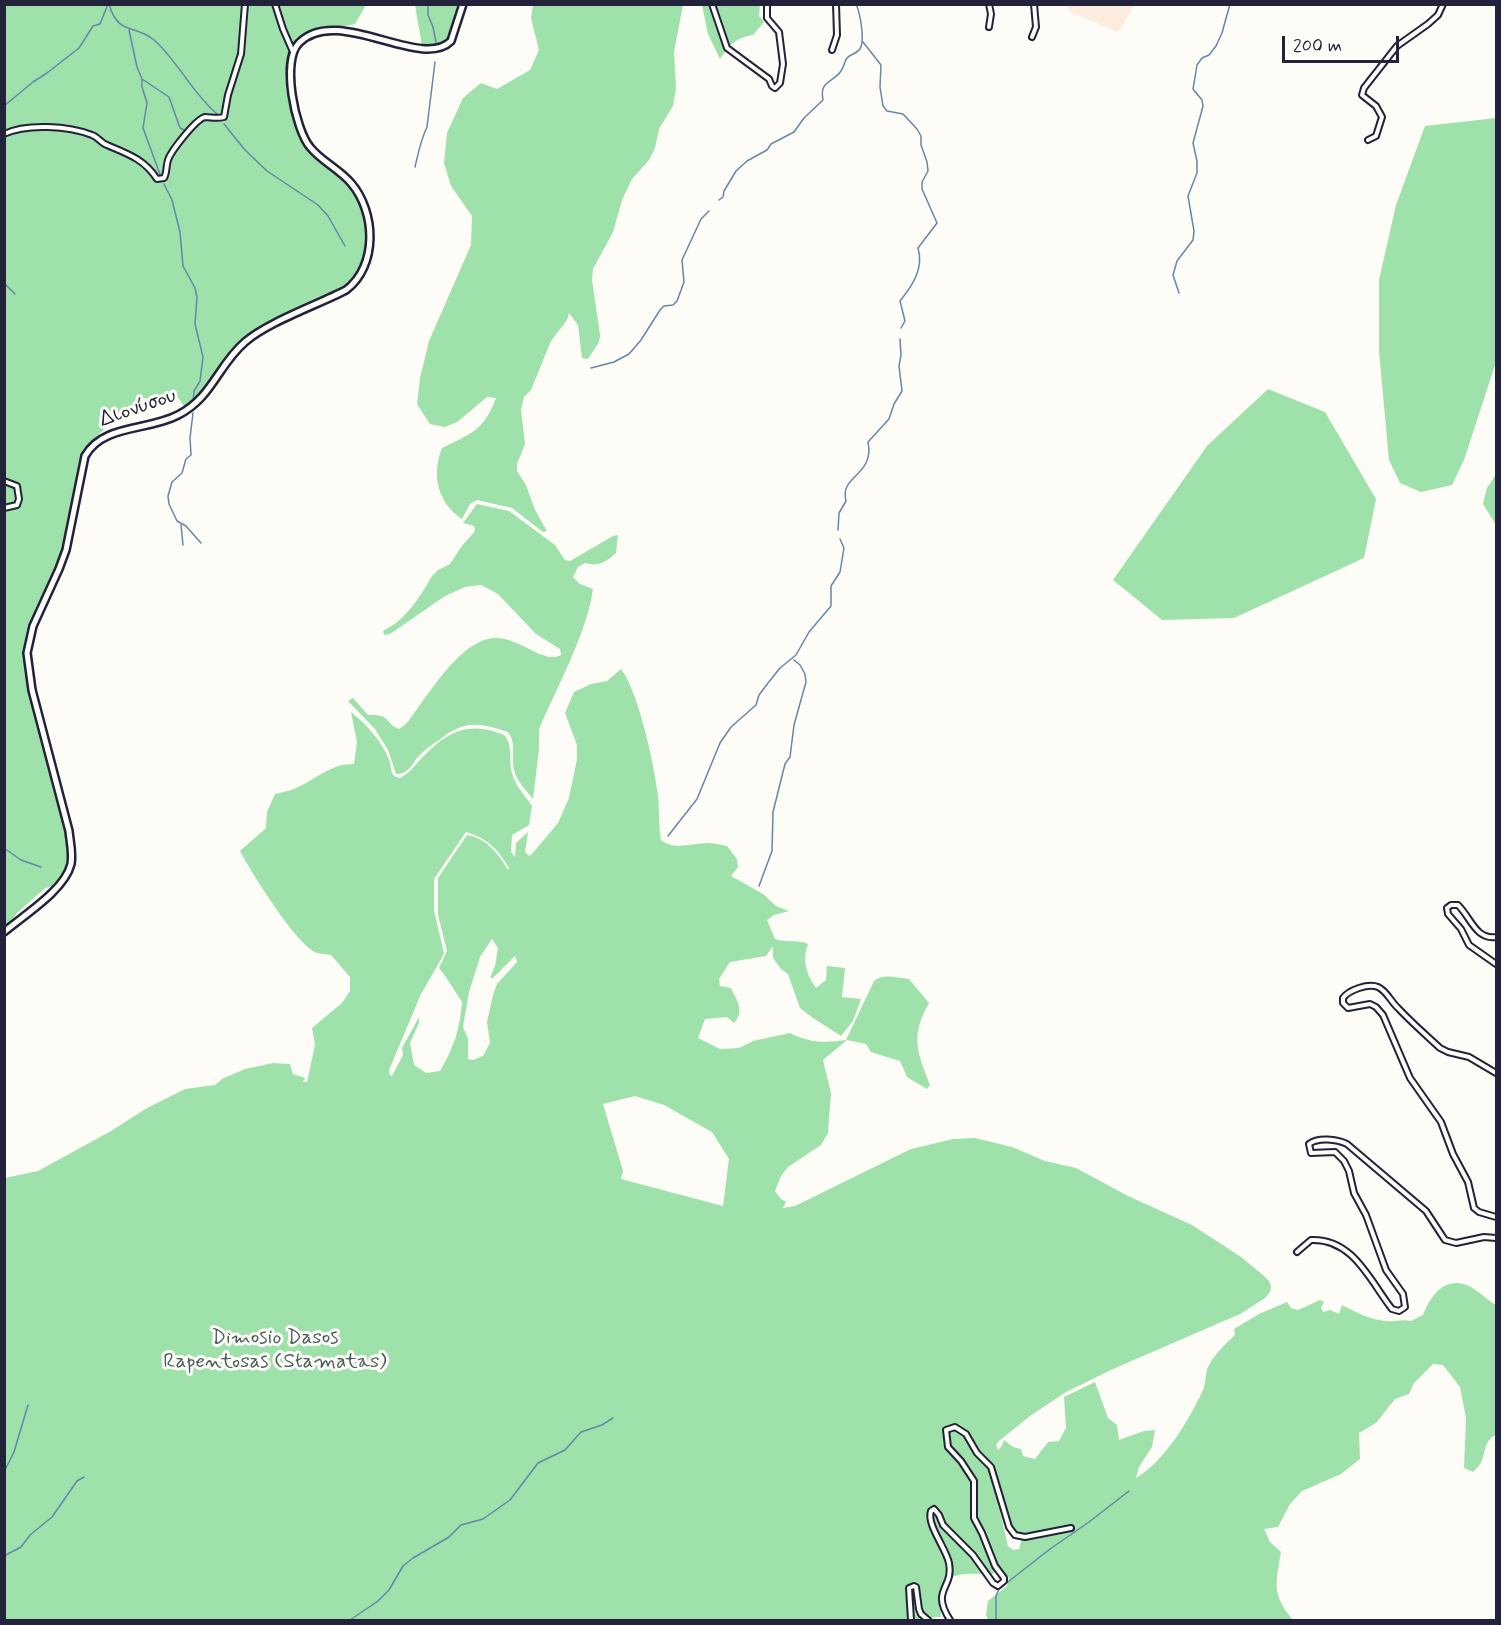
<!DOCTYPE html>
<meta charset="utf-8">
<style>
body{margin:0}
#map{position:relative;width:1501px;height:1625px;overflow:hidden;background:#fdfcf7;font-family:Mynerve,sans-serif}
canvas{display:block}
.frame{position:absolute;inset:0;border:6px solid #22223b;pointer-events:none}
.scale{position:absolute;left:1282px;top:36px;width:117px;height:27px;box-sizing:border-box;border:3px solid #22223b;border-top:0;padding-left:8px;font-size:18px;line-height:21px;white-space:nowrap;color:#22223b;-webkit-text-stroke:4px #fdfcf7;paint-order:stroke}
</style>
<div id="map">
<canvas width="1501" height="1625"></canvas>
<div class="frame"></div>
<div class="scale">200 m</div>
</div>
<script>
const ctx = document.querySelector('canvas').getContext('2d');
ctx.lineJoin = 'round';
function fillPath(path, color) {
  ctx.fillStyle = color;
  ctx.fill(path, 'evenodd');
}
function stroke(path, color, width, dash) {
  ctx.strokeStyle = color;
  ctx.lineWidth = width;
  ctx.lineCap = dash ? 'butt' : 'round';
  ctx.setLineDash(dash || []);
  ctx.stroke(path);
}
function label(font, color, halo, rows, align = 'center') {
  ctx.font = font + ' Mynerve,sans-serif';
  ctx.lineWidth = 6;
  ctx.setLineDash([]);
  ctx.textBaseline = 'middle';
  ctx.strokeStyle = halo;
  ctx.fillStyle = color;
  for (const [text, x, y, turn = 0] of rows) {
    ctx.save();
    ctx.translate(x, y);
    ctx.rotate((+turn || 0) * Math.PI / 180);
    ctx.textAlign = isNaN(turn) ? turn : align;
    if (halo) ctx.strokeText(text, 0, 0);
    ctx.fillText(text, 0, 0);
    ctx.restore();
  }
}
const built = new Path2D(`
 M1067,5V4L1135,5L1118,32L1070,12Z`);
const green = new Path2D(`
 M5,5H366L355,24C337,29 318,25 302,36C278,51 289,90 294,113C296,121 297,132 301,139C311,156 328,162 341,176C373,209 379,256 343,288L246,337L209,386L185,407L175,394L168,402L142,398C132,407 86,443 83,450C75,469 74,501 70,523C65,543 58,564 50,584C32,622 20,641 28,685L68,838L69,859L62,878L54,885L44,889L16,914L11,922L5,928Z
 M415,5H460C453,29 453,48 422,46Z
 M533,5H683L674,52L676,88L673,106L659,129L655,148L649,160L632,179L622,200L613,232L593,269L592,280L600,335L599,342L588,359L582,358L578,325L569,313L567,320L551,341L531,390L524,397L521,410L525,444L517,464V471L526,485L535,510L547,531L543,532L512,508L477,500L470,504L462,519C438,503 431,475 442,448C470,434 484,431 496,398L487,397L457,422L445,427L430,424L417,404L420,378L429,341L471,245L472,216L451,186L444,163L447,133L463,98L481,83L497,89L530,70L539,50L531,18Z
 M702,5H760L759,16L764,22L753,35C736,38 730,44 720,59L708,34Z
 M1496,118V362L1464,460L1452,485L1421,492L1400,483L1389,460L1379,351V280L1396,205L1425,126Z
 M1268,389L1325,412L1376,499L1364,558L1234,618L1162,620L1113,580L1207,446Z
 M1496,474V525L1483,504L1487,488Z
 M477,504L509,511L555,545L565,560L570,561L613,536L618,535L616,553C606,562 599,567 585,563L578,567L573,577L580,584L593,589C587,633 557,687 539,729V749L533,799C526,790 517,782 514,770C511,756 517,744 508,732C478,722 464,720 439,740C431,745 423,751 417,758C411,766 408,774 396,774L388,750L375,729L348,701L353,698L368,715C392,714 384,723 399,729C407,725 412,716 417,709C434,686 457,650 484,640C514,629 541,666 561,655L560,649L536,634L498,594L481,585L465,587L445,596L390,634L384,635L383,631C406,620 420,597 432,576L438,570L450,564L461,547L475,531L474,526L463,523Z
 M621,669C638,691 653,760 657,789C660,805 658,823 661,840C674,851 692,843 708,843C714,843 721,845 727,846L737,859L738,867L731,876L763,894L776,906L789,911L774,915L767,920L775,939C787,943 797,939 808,944C802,960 806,974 816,988L826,980L827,966L845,968L842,997L861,999L853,1021L841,1036L813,1018L800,1008L788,974L781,969L773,958V946L766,956L730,962L719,979L720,986L731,988C737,1001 745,1011 734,1023L727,1017L705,1019L698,1038L720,1049L739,1048L753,1041L790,1033C809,1043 825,1043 846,1040L874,981C883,973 897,978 909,979L929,1003C910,1037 917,1051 930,1085L927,1089L907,1077L900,1061L871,1052L866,1044L847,1040L823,1060L831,1093L828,1133L821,1145L788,1167L781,1176L775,1191L781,1199L786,1202L783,1208L795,1206L911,1149L953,1139L975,1138L1012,1147L1045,1161L1076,1168L1128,1196L1192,1225L1241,1257L1263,1275L1269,1281L1271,1286L1270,1292L1265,1298L1240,1314L1113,1369L1066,1392L1030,1416L999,1441L996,1445L998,1450L1002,1446L1004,1440L1013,1447L1021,1449L1023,1456L1035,1459L1048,1442L1059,1441L1066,1428L1064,1397L1095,1382L1108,1418L1117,1425L1119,1440L1144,1431L1155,1430L1152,1447L1139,1467L1136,1478C1165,1461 1189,1420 1203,1390C1206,1383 1205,1374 1208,1367C1214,1355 1225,1344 1235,1335L1234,1329L1259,1314L1287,1302L1291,1308L1298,1310L1320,1300L1324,1302L1321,1308L1323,1312L1330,1310L1339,1314L1342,1305C1356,1312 1372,1321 1388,1321C1397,1322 1401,1319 1411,1321L1423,1315C1430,1296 1445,1275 1469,1286C1479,1291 1487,1300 1496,1305V1435C1485,1440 1486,1449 1482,1460C1481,1464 1477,1468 1473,1472L1464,1468L1466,1418L1460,1387L1443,1365L1433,1364L1414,1383L1409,1394L1395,1399L1376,1423L1359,1433L1360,1459L1341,1474L1302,1491L1290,1504L1278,1527L1264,1529L1270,1542L1281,1552C1276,1583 1271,1594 1293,1620H988L986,1615L988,1601L1007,1586L1009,1578L996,1565L984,1533L975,1518L974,1478L971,1482L972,1519L995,1571L992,1575C974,1573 943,1570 939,1593C938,1601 941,1609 941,1617H934L931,1620H5V1178L38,1171L111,1131L147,1108L185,1089L215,1085L222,1079L245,1069L273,1063L290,1064L293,1074L305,1078L303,1082H307L315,1045L312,1028L342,1003L350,991V977L331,955C327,954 321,954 317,953C297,946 251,872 240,851L266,828L267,812L275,794C282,792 291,791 298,787C318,778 330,764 354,764L357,742L351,712C368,726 382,741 390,762C391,768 391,772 394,776L400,778C410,773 413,767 421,759C446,732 468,720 504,735C514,746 508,760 512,773C515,786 525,795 532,806L529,825L512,835L511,852L515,857L516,843L528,832L525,852L529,856L532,854L558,823L569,798L577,759V745L565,713L574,692L591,684L607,681ZM466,832C487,838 498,849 509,868L508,870C498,853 487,839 467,835L438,878V915L447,951L439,968C448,979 454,990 462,1002C460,1029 454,1047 440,1071L426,1073L414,1065L410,1043L419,1023V1017L402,1048L403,1055L392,1076L390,1075L389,1070L421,994L444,954L434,910V879ZM492,939L498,948L495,966L490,978H493L515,956L517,962L497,984L493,995L487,1022L490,1043L483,1056L473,1060L468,1059V1039L463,1027L469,992L480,957ZM635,1096L664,1105L712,1132L729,1159L723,1206L621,1179L623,1171L603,1104ZM986,1459C1000,1470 1002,1514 1015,1533L1023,1535L1019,1549L1013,1550L1008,1546L991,1473L984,1463Z`);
const stream = new Path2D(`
 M109,4C118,36 135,24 154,40C178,61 192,93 217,114
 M428,4V15L433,27L436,42
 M129,30L137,67L142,79L169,97L180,128L184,130
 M863,42L881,65L880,87L883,106L887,111L903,114L917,129L921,136V145L927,162L928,171L922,182V189L937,223L918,248C924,268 913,285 900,301L905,321L901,328
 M142,79V87L147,103L143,128L161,177
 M4,106L33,82L47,73L79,48L93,26L100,24L108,4
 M224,124L245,150L267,171L318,205L328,216L345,246
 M415,167C418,154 421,139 427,127L435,62
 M164,184L172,200L180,232L183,266L195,288L197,297L195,324L203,357L200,381L194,391L193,403
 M719,200L723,197L724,191L736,171L747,161L767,150L771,144L794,132L804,118L823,100C819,80 833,83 841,71C844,67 844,62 847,58C850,54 856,54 859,50C866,43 860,13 856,4
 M4,283L15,294
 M1179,293L1173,275L1177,261L1193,240L1194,231L1188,196L1197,173V161L1193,143L1203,106L1202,100L1193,89L1197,65L1202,58L1209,55L1216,46L1222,33L1230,4
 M591,368L614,362L629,354L641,340L660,310L664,306L673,305L677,301L684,282L682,260L701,219L709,211
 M193,413L190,438L191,455L186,459L182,473L172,482L168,496L169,504L177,521L186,526L201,543
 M181,525L183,545
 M838,530L839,513L846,501C839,475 875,476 868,442L889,419L894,404L902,391L899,366L901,355L900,339
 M668,836L697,799L720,743L731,727L756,705L759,695L768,683L780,668L796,655L809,632L831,606V586L840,572L844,548L840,539
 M4,848L21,860L41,867
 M759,886L772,851L773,812L785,764L790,757L794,725L806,682L805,674L800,665L794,660
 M4,1472L14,1452L28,1405
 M4,1556L21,1547L30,1535L52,1517L77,1481L84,1477
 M350,1620L378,1601L389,1590L403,1566L413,1558L449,1537L461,1525L483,1519L510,1500L538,1463L565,1450L581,1432L602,1425L613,1418
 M996,1620V1596L999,1589L1050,1549L1089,1522L1129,1491`);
const minor = new Path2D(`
 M275,4L283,29L293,52
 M712,4L727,48L769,79L772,86L775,88L780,83L783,64L779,32L767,18V4
 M989,27L991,14L989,4
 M1032,37L1036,27L1034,4
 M832,50L837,35L836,4
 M4,134C27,123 69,126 92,135C98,137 101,143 107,145C128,154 144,159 157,179L164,178C167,173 166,166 168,160C171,151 196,119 205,117C211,117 217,119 224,117L228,95L241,54L245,4
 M1368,140L1376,136L1382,117L1376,106L1362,95L1364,88L1397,46L1428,24L1438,15L1443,4
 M4,481L17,486L19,499L17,505L4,508
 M1496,937C1476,940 1471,918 1458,905H1451L1447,908L1448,914L1461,929L1469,945L1496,964
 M1496,1073L1469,1057L1448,1052L1440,1048C1426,1035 1411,1022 1398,1008C1391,1002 1387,991 1378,987C1368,983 1349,990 1343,998V1003L1348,1008L1370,1004L1376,1007L1383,1015L1410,1078L1441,1122L1453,1154L1468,1182L1474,1208L1479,1212L1496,1217
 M1297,1252L1311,1240C1353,1238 1370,1281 1392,1309L1399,1311L1405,1307L1403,1294L1386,1270L1366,1215L1354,1193L1349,1171L1344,1161L1335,1152L1311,1153L1309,1144C1318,1137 1337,1139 1347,1144L1426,1211L1445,1240L1456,1243L1484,1237L1496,1238
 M911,1620L909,1588L914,1586L916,1587L919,1609L921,1614L928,1620
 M950,1620C930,1589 954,1589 949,1563C946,1548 926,1524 931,1511L934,1509L939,1515L943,1525L973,1555L993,1583L998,1586L1004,1581V1578L995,1566L982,1533L974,1518V1481L961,1461L948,1447L946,1430L955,1427L966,1434L977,1453L991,1467L1009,1527L1015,1535L1025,1537L1071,1528`);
const secondary = new Path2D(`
 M4,932C24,915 65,890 71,864C73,853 70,842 69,831L32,690L27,653L33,626L59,569L66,550L85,456C103,424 148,431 178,415C212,398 218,365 245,342C268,322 317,305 346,290C378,266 376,212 351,183C339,169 321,161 310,147C295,129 281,61 299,43C337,4 421,71 451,41L463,4`);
const streetNames = [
 ["Διονύσου",138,409,-19]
];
const parkNames = [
 ["Dimosio Dasos",275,1339],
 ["Rapentosas (Stamatas)",275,1363]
];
fillPath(built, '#fbecde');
fillPath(green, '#9fe1ab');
stroke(stream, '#6587a8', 1.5);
stroke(minor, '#22223b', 8);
stroke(secondary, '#22223b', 10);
stroke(minor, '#fdfcf7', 4);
stroke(secondary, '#fdfcf7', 5);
label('21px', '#22223b', '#fdfcf7', streetNames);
label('21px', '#485b5d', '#fdfcf7', parkNames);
</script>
